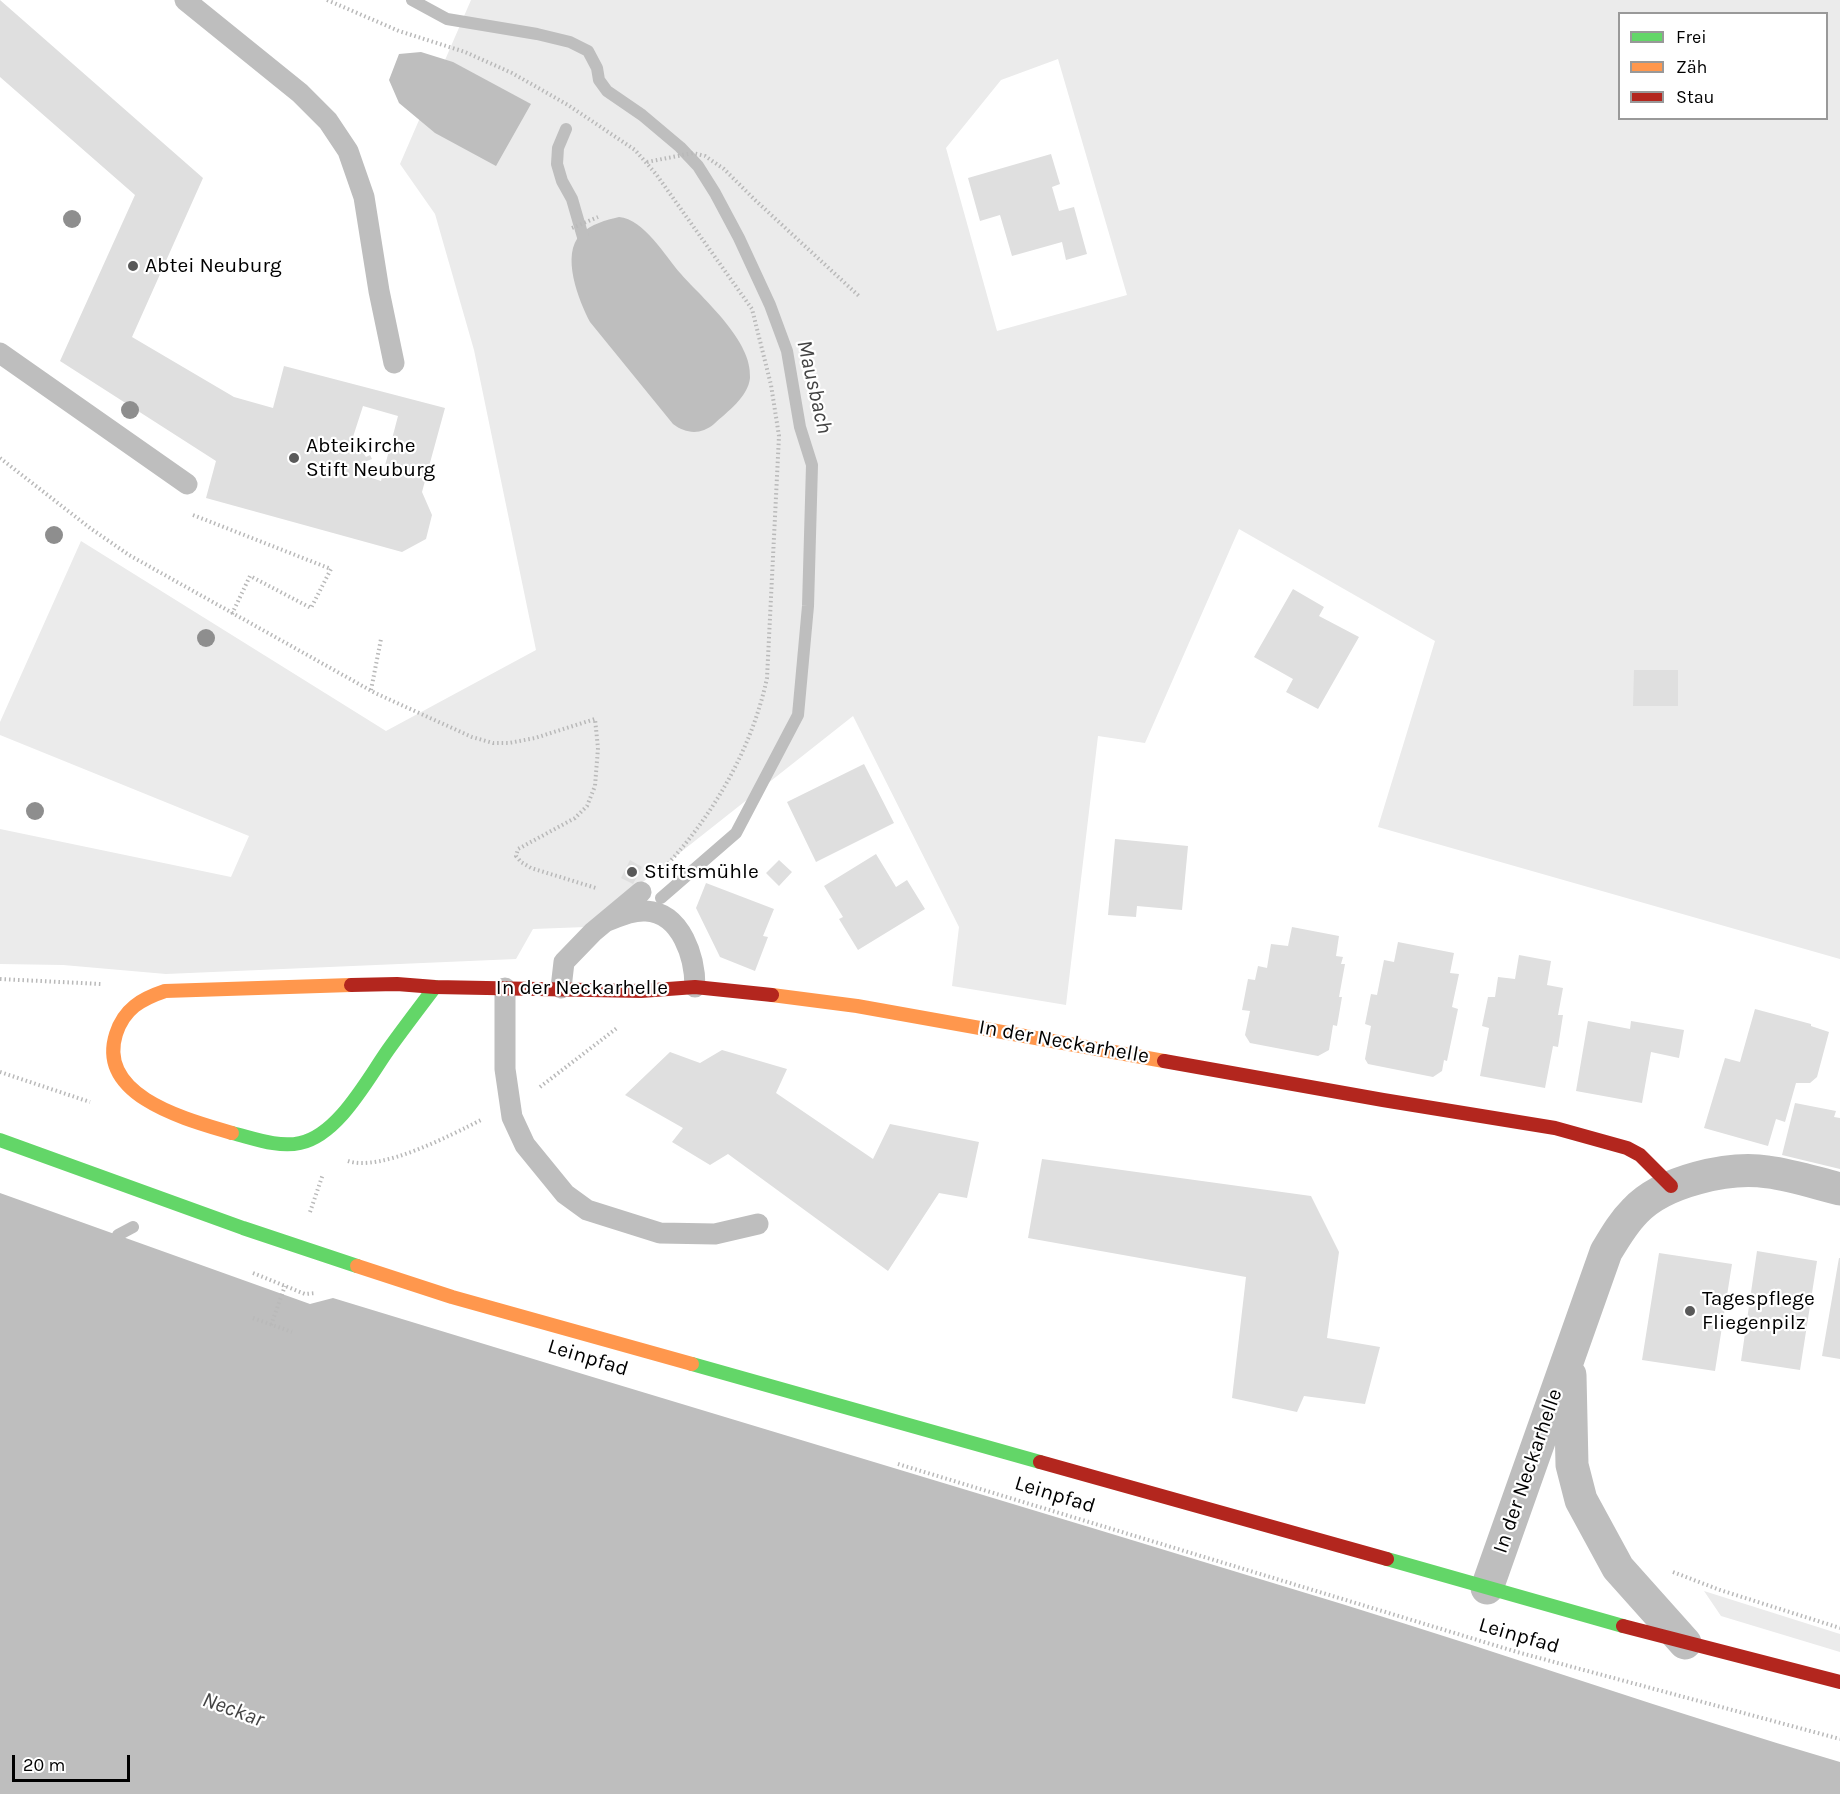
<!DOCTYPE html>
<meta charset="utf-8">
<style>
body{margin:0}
#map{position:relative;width:1840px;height:1794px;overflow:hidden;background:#fff;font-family:Karla,sans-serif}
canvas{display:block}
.legend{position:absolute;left:1618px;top:12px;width:210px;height:108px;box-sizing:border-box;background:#fff;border:2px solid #999;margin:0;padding:8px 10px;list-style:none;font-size:18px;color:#000}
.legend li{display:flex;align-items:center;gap:12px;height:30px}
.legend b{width:30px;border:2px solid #999}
.scale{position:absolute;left:12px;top:1755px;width:118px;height:27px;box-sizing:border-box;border:3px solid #000;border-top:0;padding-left:8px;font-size:18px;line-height:21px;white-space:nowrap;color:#000;-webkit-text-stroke:4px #fff;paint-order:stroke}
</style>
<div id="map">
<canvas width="1840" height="1794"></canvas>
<ul class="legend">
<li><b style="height:8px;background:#63d668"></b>Frei</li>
<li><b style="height:8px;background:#ff974d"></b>Zäh</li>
<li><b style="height:8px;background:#b3261e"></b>Stau</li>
</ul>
<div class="scale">20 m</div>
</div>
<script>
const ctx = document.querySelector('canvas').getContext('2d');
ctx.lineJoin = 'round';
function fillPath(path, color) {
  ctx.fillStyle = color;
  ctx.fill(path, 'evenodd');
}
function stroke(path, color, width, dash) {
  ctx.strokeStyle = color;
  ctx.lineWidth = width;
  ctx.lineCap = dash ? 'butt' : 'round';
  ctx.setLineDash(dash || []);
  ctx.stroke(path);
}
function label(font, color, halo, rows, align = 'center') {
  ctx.font = font + ' Karla,sans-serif';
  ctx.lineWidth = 4.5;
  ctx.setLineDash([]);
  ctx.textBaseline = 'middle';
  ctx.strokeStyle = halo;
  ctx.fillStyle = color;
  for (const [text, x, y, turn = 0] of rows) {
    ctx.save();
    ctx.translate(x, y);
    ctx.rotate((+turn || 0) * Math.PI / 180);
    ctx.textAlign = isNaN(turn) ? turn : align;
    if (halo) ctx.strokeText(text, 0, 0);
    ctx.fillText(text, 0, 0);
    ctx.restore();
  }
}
const green = new Path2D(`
 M471,0H1840V959L1378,827L1435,641L1239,529L1145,743L1098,736L1066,1005L952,986L959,927L853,716L586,927L533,929L516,959L166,974L63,965L0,964V829L231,877L249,836L0,735V722L81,541L386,731L536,650L474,350L435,214L400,164ZM1620,14H1826V118H1620ZM1058,59L1127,295L997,331L946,148L1001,80Z
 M1704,1591L1840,1634V1652L1721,1616Z`);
const water = new Path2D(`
 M421,52L453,62L531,104L496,166L435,133L399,103L389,80L399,54Z
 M619,217C644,219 665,256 681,274C703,299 753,341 750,378C748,397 727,412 714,424C701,435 686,434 673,424L590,322C579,301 560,254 581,234C591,224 606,220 619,217Z
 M0,1193L310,1304L333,1298C669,1401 1006,1501 1342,1604C1508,1655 1673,1713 1840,1762V1794H0Z`);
const stream = new Path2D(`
 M412,0L447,19L537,34L570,42L588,51L597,68L599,80L607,91L642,115L680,147L698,166L715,193L739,238L770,305L787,351L800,427L812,465L808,606L798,715L736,833L661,898
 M566,129L558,148L557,164L562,181L572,199L583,237
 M118,1235L133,1227`);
const building = new Path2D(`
 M0,0L203,178L132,337L234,397L273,408L284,366L445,408L422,492L432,515L426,539L402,552L206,498L216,461L60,361L135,195L0,77ZM363,406L398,416L381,481L363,475L364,472L367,473L369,469L364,468L367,461L372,459L370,455L366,457L362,451L366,447L363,444L359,448L354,447L356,441L352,440Z
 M1051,154L1060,184L1052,187L1059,211L1074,207L1087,254L1066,260L1062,242L1012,256L1000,215L980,221L968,178Z
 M1293,589L1324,607L1319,616L1359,637L1318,709L1286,692L1293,679L1254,657Z
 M1634,670H1678V706H1633Z
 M864,764L894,823L816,862L787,802Z
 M1115,839L1188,846L1182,910L1137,906L1136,917L1108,915Z
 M876,854L896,887L907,880L925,909L858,950L839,919L843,917L824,886Z
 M630,860L642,867L633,884L621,878Z
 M779,860L792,872L779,886L766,873Z
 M706,883L774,909L763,936L768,937L755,971L720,957L696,908Z
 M1292,927L1339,936L1336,956L1343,957L1341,964H1345L1339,997H1342L1337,1026L1333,1025L1329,1050L1318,1056L1250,1043L1245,1035L1250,1011L1242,1010L1248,979L1255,980L1258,966L1267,968L1271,944L1288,946Z
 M1398,942L1454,953L1450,973L1459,974L1452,1007L1458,1009L1447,1061L1444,1060L1442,1071L1433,1077L1368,1064L1365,1059L1371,1026L1365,1024L1371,994L1377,995L1384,960L1394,962Z
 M1519,955L1551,961L1547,985L1563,988L1558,1015H1563L1558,1047L1553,1046L1545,1088L1480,1076L1489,1028L1482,1026L1488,997H1495L1498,977L1515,979Z
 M1755,1009L1811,1024V1026L1829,1032L1817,1077L1810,1083H1796L1785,1122L1776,1119L1768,1146L1704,1128L1725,1058L1740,1062Z
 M1588,1021L1630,1029L1631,1021L1684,1030L1679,1058L1651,1052L1642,1103L1576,1091Z
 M722,1050L787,1069L776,1093L873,1159L890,1124L979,1142L967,1198L939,1193L888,1271L728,1154L710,1165L672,1142L683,1128L625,1095L670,1052L700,1063Z
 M1795,1103L1836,1111L1834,1117L1840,1118V1169L1782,1155Z
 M1042,1159L1311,1196L1339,1252L1327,1338L1380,1347L1365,1404L1304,1396L1297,1412L1232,1398L1246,1277L1028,1238Z
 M1757,1251L1817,1261L1800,1370L1741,1361Z
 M1659,1253L1732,1264L1715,1371L1642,1360Z
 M1839,1258H1840V1359L1822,1356Z`);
const path = new Path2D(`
 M327,0L399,31L465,52L512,73L568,105L635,150L656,174L752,309L771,385L779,436L767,678C752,749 712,818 662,870
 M647,162L693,153L705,156L724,169L754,199L860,297
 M572,228L598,217
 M0,458L90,528L129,555L375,693L472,737L493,743H509L535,738L595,719L598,748L595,786L587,806L575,818L518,849L516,856L521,862L531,868L596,888
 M193,515L331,569L311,608L250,576L232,614
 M371,690L381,639
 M0,979L101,984
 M0,1072L90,1102
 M540,1087L617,1028
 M348,1161C381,1172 451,1135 481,1120
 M310,1212L323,1174
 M253,1273L305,1294L316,1293
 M253,1318L292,1332
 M271,1325L285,1286
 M898,1464L1517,1652L1840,1739
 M1673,1572L1720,1590L1840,1628`);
const lane = new Path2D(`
 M185,0L300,93L328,121L348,151L364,197L379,291L394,363
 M0,353L187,484
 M605,922C618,917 632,910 646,911C682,913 695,958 695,987
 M505,988V1069L512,1117L525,1145L565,1194L587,1210L660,1233L715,1234L758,1224
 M561,988L564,962L593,932L641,892`);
const street = new Path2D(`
 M1570,1375L1572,1465L1581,1500L1618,1568L1685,1643
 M1487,1588L1606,1252C1615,1237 1623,1223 1635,1211C1663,1181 1729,1166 1768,1172C1792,1175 1816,1183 1840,1189`);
const fast = new Path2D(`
 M232,1133C253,1138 278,1148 300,1143C338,1135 367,1080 388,1050C403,1029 419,1008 435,987
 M0,1140L243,1228L357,1266
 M692,1364L1040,1462
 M1387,1559L1623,1626`);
const slow = new Path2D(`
 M772,995L857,1006L1164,1061
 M232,1133C189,1120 96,1097 116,1034C124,1009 141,999 165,991L351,985
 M357,1266L452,1297L692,1364`);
const jam = new Path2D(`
 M351,985L397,984L435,987L641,991L695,987L772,995
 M1164,1061L1383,1100L1555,1128L1627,1148L1640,1155L1671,1186
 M1040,1462L1387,1559
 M1623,1626L1840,1682`);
const trees = [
 [72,219],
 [130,410],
 [54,535],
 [206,638],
 [35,811]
];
const markers = [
 [133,266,6,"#595959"],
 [294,458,6,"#595959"],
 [632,872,6,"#595959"],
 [1690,1311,6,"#595959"]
];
const poiNames = [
 ["Abtei Neuburg",145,266],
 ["Abteikirche",306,446],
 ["Stift Neuburg",306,470],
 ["Stiftsmühle",644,872],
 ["Tagespflege",1702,1299],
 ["Fliegenpilz",1702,1323]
];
const streetNames = [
 ["In der Neckarhelle",582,988],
 ["In der Neckarhelle",1064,1042,10],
 ["Leinpfad",588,1358,17],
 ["In der Neckarhelle",1528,1471,-71],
 ["Leinpfad",1055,1495,17],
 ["Leinpfad",1519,1636,16]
];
const waterNames = [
 ["Mausbach",814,387,77],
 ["Neckar",233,1710,20]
];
fillPath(green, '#ebebeb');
fillPath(water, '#bebebe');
stroke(stream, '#bebebe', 12);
fillPath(building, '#dfdfdf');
stroke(path, '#b9b9b9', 4, [1.5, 3]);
stroke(lane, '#bebebe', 21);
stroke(street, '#bebebe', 33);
stroke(fast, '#63d668', 14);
stroke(slow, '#ff974d', 14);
stroke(jam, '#b3261e', 14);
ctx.fillStyle = '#8e8e8e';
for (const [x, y] of trees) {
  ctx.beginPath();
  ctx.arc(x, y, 9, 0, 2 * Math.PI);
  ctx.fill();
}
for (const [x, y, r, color] of markers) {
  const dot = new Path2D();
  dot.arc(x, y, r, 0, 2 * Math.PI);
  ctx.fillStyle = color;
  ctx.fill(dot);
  stroke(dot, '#fff', 2);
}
label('21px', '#000', '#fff', poiNames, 'left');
label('21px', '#000', '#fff', streetNames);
label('italic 22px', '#434343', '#fff', waterNames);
</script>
